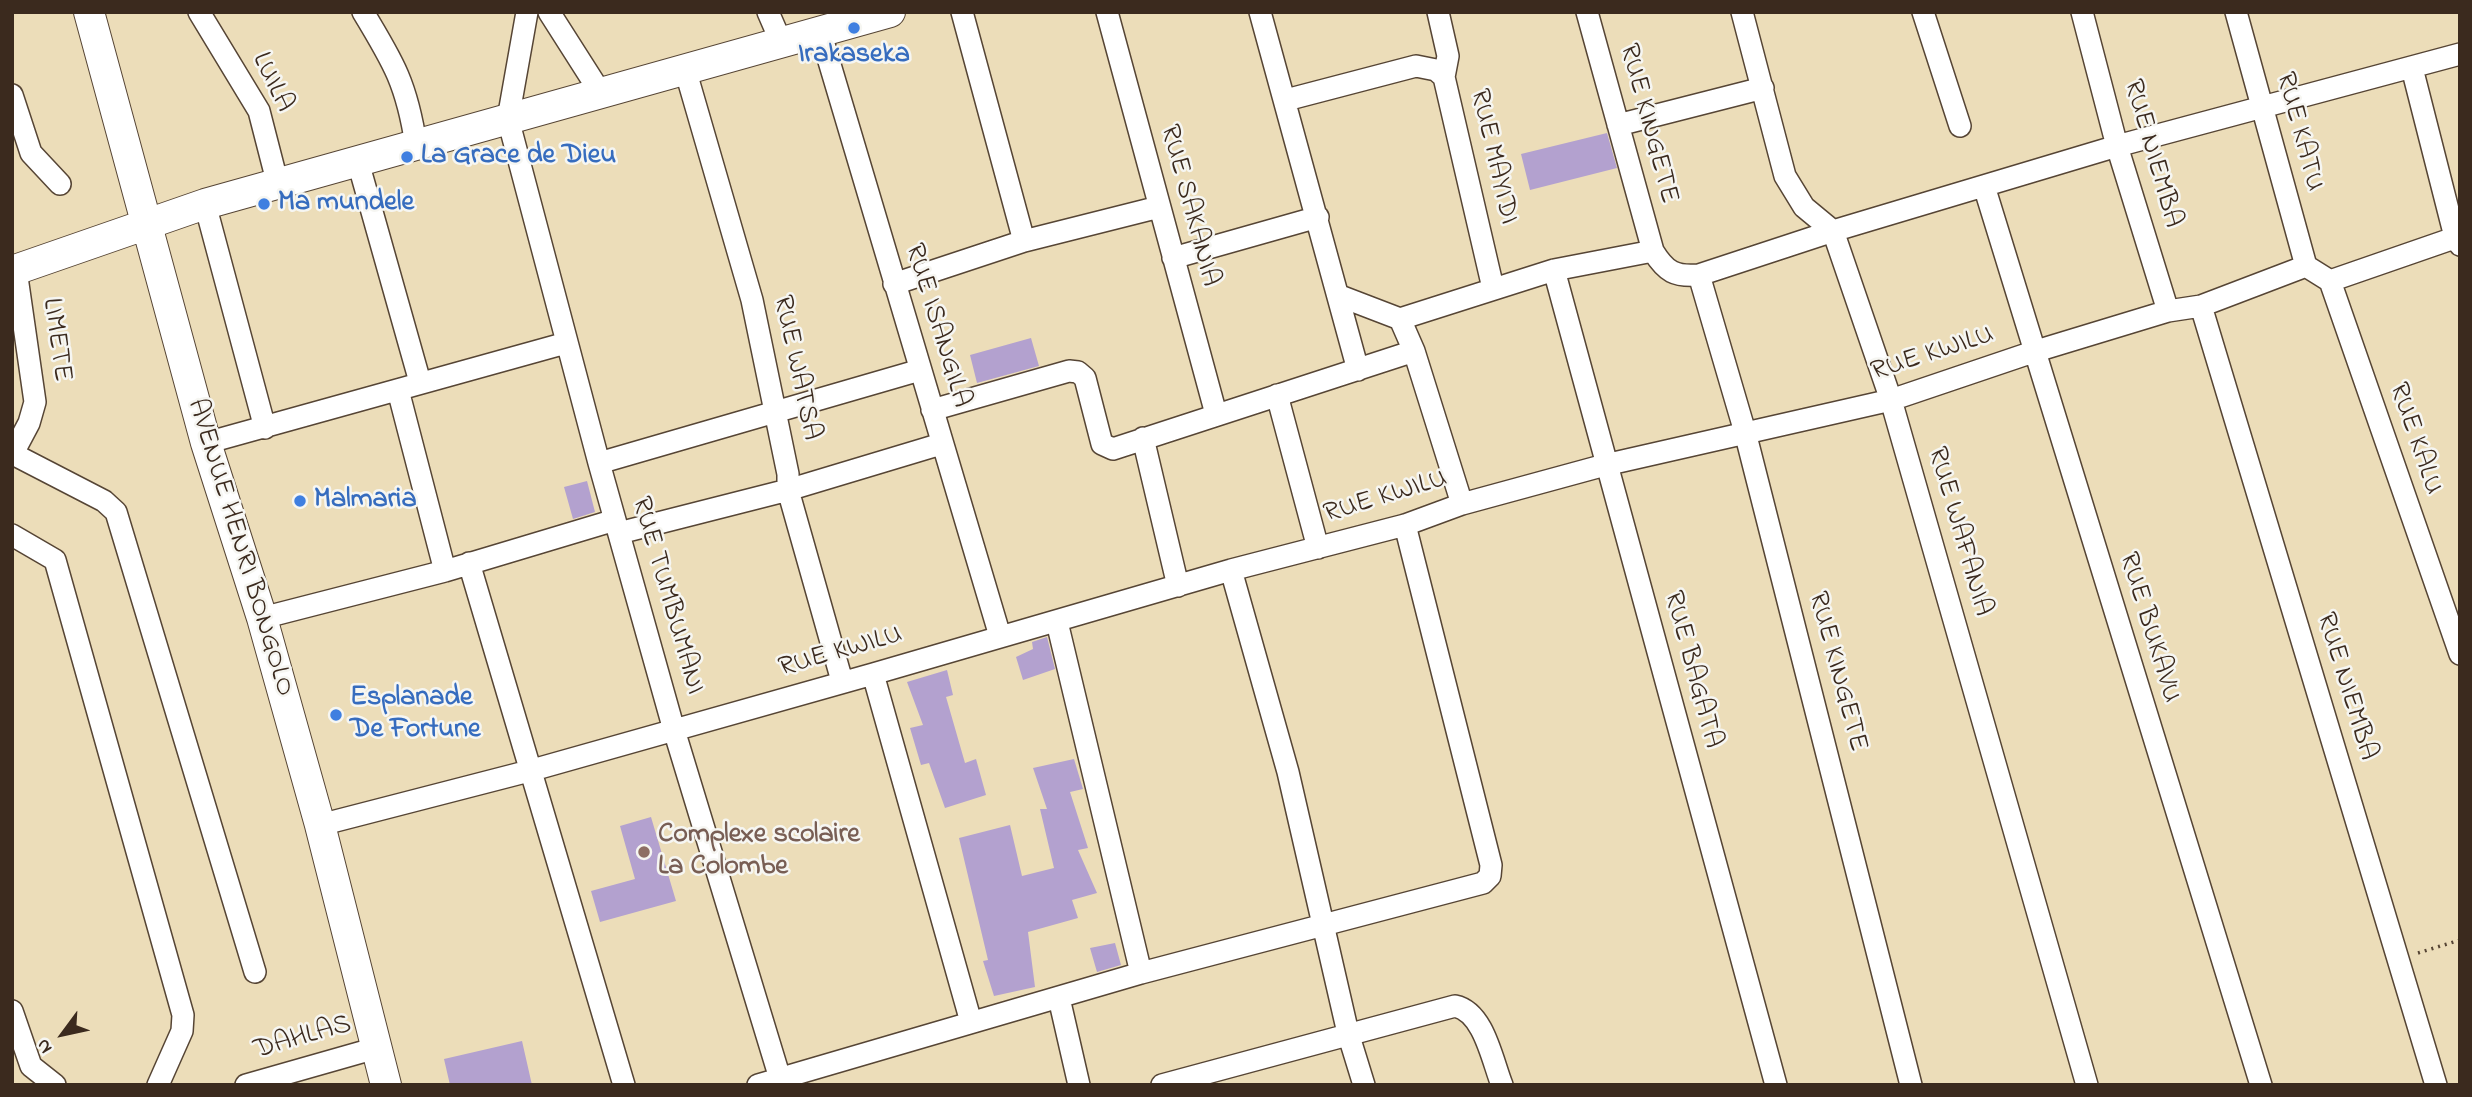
<!DOCTYPE html>
<style>
body{margin:0}
#map{position:relative;width:2472px;height:1097px;overflow:hidden;background:#ecddb9;font-family:"Indie Flower",sans-serif}
canvas{display:block}
.frame{position:absolute;inset:0;border:14px solid #3b2a1e;pointer-events:none}
.north{position:absolute;left:28px;top:999px;width:70px;height:70px;-webkit-text-stroke:5px #f6f6f2;paint-order:stroke;rotate:237deg;font-size:19px;font-weight:700;line-height:28px;text-align:center;color:#3b2a1e}
.north::after{content:'';display:block;margin:auto;width:24px;height:32px;background:#3b2a1e;clip-path:polygon(50% 0,100% 100%,50% 72%,0 100%)}
</style>
<div id="map">
<canvas width="2472" height="1097"></canvas>
<div class="frame"></div>
<div class="north">N</div>
</div>
<script>
const ctx = document.querySelector('canvas').getContext('2d');
ctx.lineJoin = 'round';
function fillPath(path, color) {
  ctx.fillStyle = color;
  ctx.fill(path, 'evenodd');
}
function stroke(path, color, width, dash) {
  ctx.strokeStyle = color;
  ctx.lineWidth = width;
  ctx.lineCap = dash ? 'butt' : 'round';
  ctx.setLineDash(dash || []);
  ctx.stroke(path);
}
function label(font, color, halo, rows, align = 'center') {
  ctx.font = font + ' "Indie Flower",sans-serif';
  ctx.lineWidth = 5;
  ctx.setLineDash([]);
  ctx.textBaseline = 'middle';
  ctx.strokeStyle = halo;
  ctx.fillStyle = color;
  for (const [text, x, y, turn = 0] of rows) {
    ctx.save();
    ctx.translate(x, y);
    ctx.rotate((+turn || 0) * Math.PI / 180);
    ctx.textAlign = isNaN(turn) ? turn : align;
    if (halo) ctx.strokeText(text, 0, 0);
    ctx.fillText(text, 0, 0);
    ctx.restore();
  }
}
const building = new Path2D(`
 M1607,133L1617,168L1530,190L1521,154Z
 M1031,338L1039,366L977,383L970,355Z
 M587,481L595,512L573,519L564,487Z
 M1047,637L1055,669L1023,680L1016,657L1033,649L1032,642Z
 M947,670L953,695L946,697L965,763L976,759L986,795L945,808L929,763L921,765L910,728L923,725L907,682Z
 M1074,759L1083,789L1070,792L1088,848L1078,850L1097,893L1072,900L1078,918L1028,932L1035,987L994,996L983,961L988,960L959,838L1010,825L1022,876L1054,868L1040,809H1047L1033,768Z
 M651,817L676,901L600,922L591,891L635,879L620,826Z
 M1115,943L1121,965L1097,972L1090,948Z
 M522,1041L532,1085H450L444,1059Z`);
const path = new Path2D(`
 M2418,953L2460,940`);
const street = new Path2D(`
 M199,12L259,111L278,185
 M363,12C394,63 407,85 416,145
 M527,12L508,119L599,463L674,730L782,1085
 M549,12L600,92
 M768,12L781,42
 M962,12L1024,241
 M1107,12L1216,414
 M1260,12L1358,370
 M1438,12L1448,56L1444,77
 M1587,12L1653,251
 M1742,12L1785,176L1804,207L1833,231L1891,400L2087,1085
 M1923,12L1960,126
 M2082,12L2117,146L2168,311
 M2236,12L2306,266
 M820,31L1000,636
 M2412,68L2455,237L2460,245
 M685,69L752,300L788,474V490L842,681
 M12,95L31,153L60,184
 M1286,100L1416,66L1436,70L1444,77L1493,288
 M1618,125L1763,88
 M358,162L420,382
 M1984,186L2261,1085
 M205,204L265,428
 M1173,258L1318,217
 M1554,270L1776,1085
 M1699,275L1745,432L1911,1085
 M2330,281L2460,654
 M894,284L1024,241L1159,207
 M1340,296L1400,319L1554,270L1653,251C1666,272 1675,277 1699,275L1833,231L2117,146L2460,54
 M2201,306L2436,1085
 M1400,319L1414,351L1462,504
 M398,390L445,571
 M1277,395L1318,548
 M932,410L1069,371L1078,372L1085,378L1102,444L1113,449L1414,351
 M1143,438L1178,586
 M206,443L566,343
 M13,454L104,501L116,512L255,972
 M12,455L29,423L35,402L16,270
 M599,463L920,370
 M619,533L788,490L941,444
 M12,535L55,560L183,1015L182,1031L158,1085
 M469,563L624,1085
 M1231,570L1288,772L1348,1033L1364,1085
 M262,618L445,571L615,520
 M1057,622L1141,973
 M873,674L971,1022
 M320,825L529,771L873,674L1231,570L1405,525L1462,504L1605,465L1891,400L2033,352L2168,311L2201,306L2306,266L2330,281L2460,236
 M1059,998L1079,1085
 M12,1011L31,1066L55,1085
 M246,1085L376,1048
 M758,1085L1141,973L1483,883L1490,876L1491,865L1405,525
 M1162,1085L1455,1006C1484,1012 1492,1060 1502,1085`);
const secondary = new Path2D(`
 M89,12L206,443L262,618L320,825L386,1085
 M12,271L205,204L890,12`);
const markers = [
 [854,28,7,"#3f7fe0"],
 [407,157,7,"#3f7fe0"],
 [264,204,7,"#3f7fe0"],
 [300,501,7,"#3f7fe0"],
 [336,715,7,"#3f7fe0"],
 [644,852,7,"#8d6e63"]
];
const shopNames = [
 ["Irakaseka",854,56,"center"],
 ["La Grace de Dieu",421,157],
 ["Ma mundele",278,204],
 ["Malmaria",314,501],
 ["Esplanade",350,699],
 ["De Fortune",350,731]
];
const streetNames = [
 ["LUILA",271,83,64],
 ["RUE KINGETE",1647,124,75],
 ["RUE KATU",2298,132,75],
 ["RUE NIEMBA",2151,154,74],
 ["RUE MAYIDI",1492,157,77],
 ["RUE SAKANIA",1188,206,75],
 ["RUE ISANGILA",936,326,73],
 ["LIMETE",55,340,82],
 ["RUE KWILU",1933,355,-18],
 ["RUE WATSA",795,368,78],
 ["RUE KALU",2414,439,71],
 ["RUE KWILU",1386,498,-17],
 ["RUE WAFANIA",1958,532,74],
 ["AVENUE HENRI BONGOLO",239,548,73],
 ["RUE TUMBUMANI",666,596,74],
 ["RUE BUKAVU",2148,628,73],
 ["RUE KWILU",841,653,-16],
 ["RUE BAGATA",1691,670,75],
 ["RUE KINGETE",1836,672,75],
 ["RUE NIEMBA",2345,687,73],
 ["DAHLAS",303,1039,-16]
];
const educationNames = [
 ["Complexe scolaire",658,836],
 ["La Colombe",658,868]
];
fillPath(building, '#b3a1cf');
stroke(street, '#564535', 24);
stroke(secondary, '#564535', 32);
stroke(path, '#564535', 3.5, [2, 5]);
stroke(street, '#fff', 21);
stroke(secondary, '#fff', 30);
for (const [x, y, r, color] of markers) {
  const dot = new Path2D();
  dot.arc(x, y, r, 0, 2 * Math.PI);
  ctx.fillStyle = color;
  ctx.fill(dot);
  stroke(dot, '#f6f6f2', 2.5);
}
label('bold 28px', '#366cbe', '#f6f6f2', shopNames, 'left');
label('28px', '#3b2a1e', '#f6f6f2', streetNames);
label('bold 28px', '#785e54', '#f6f6f2', educationNames, 'left');
</script>
